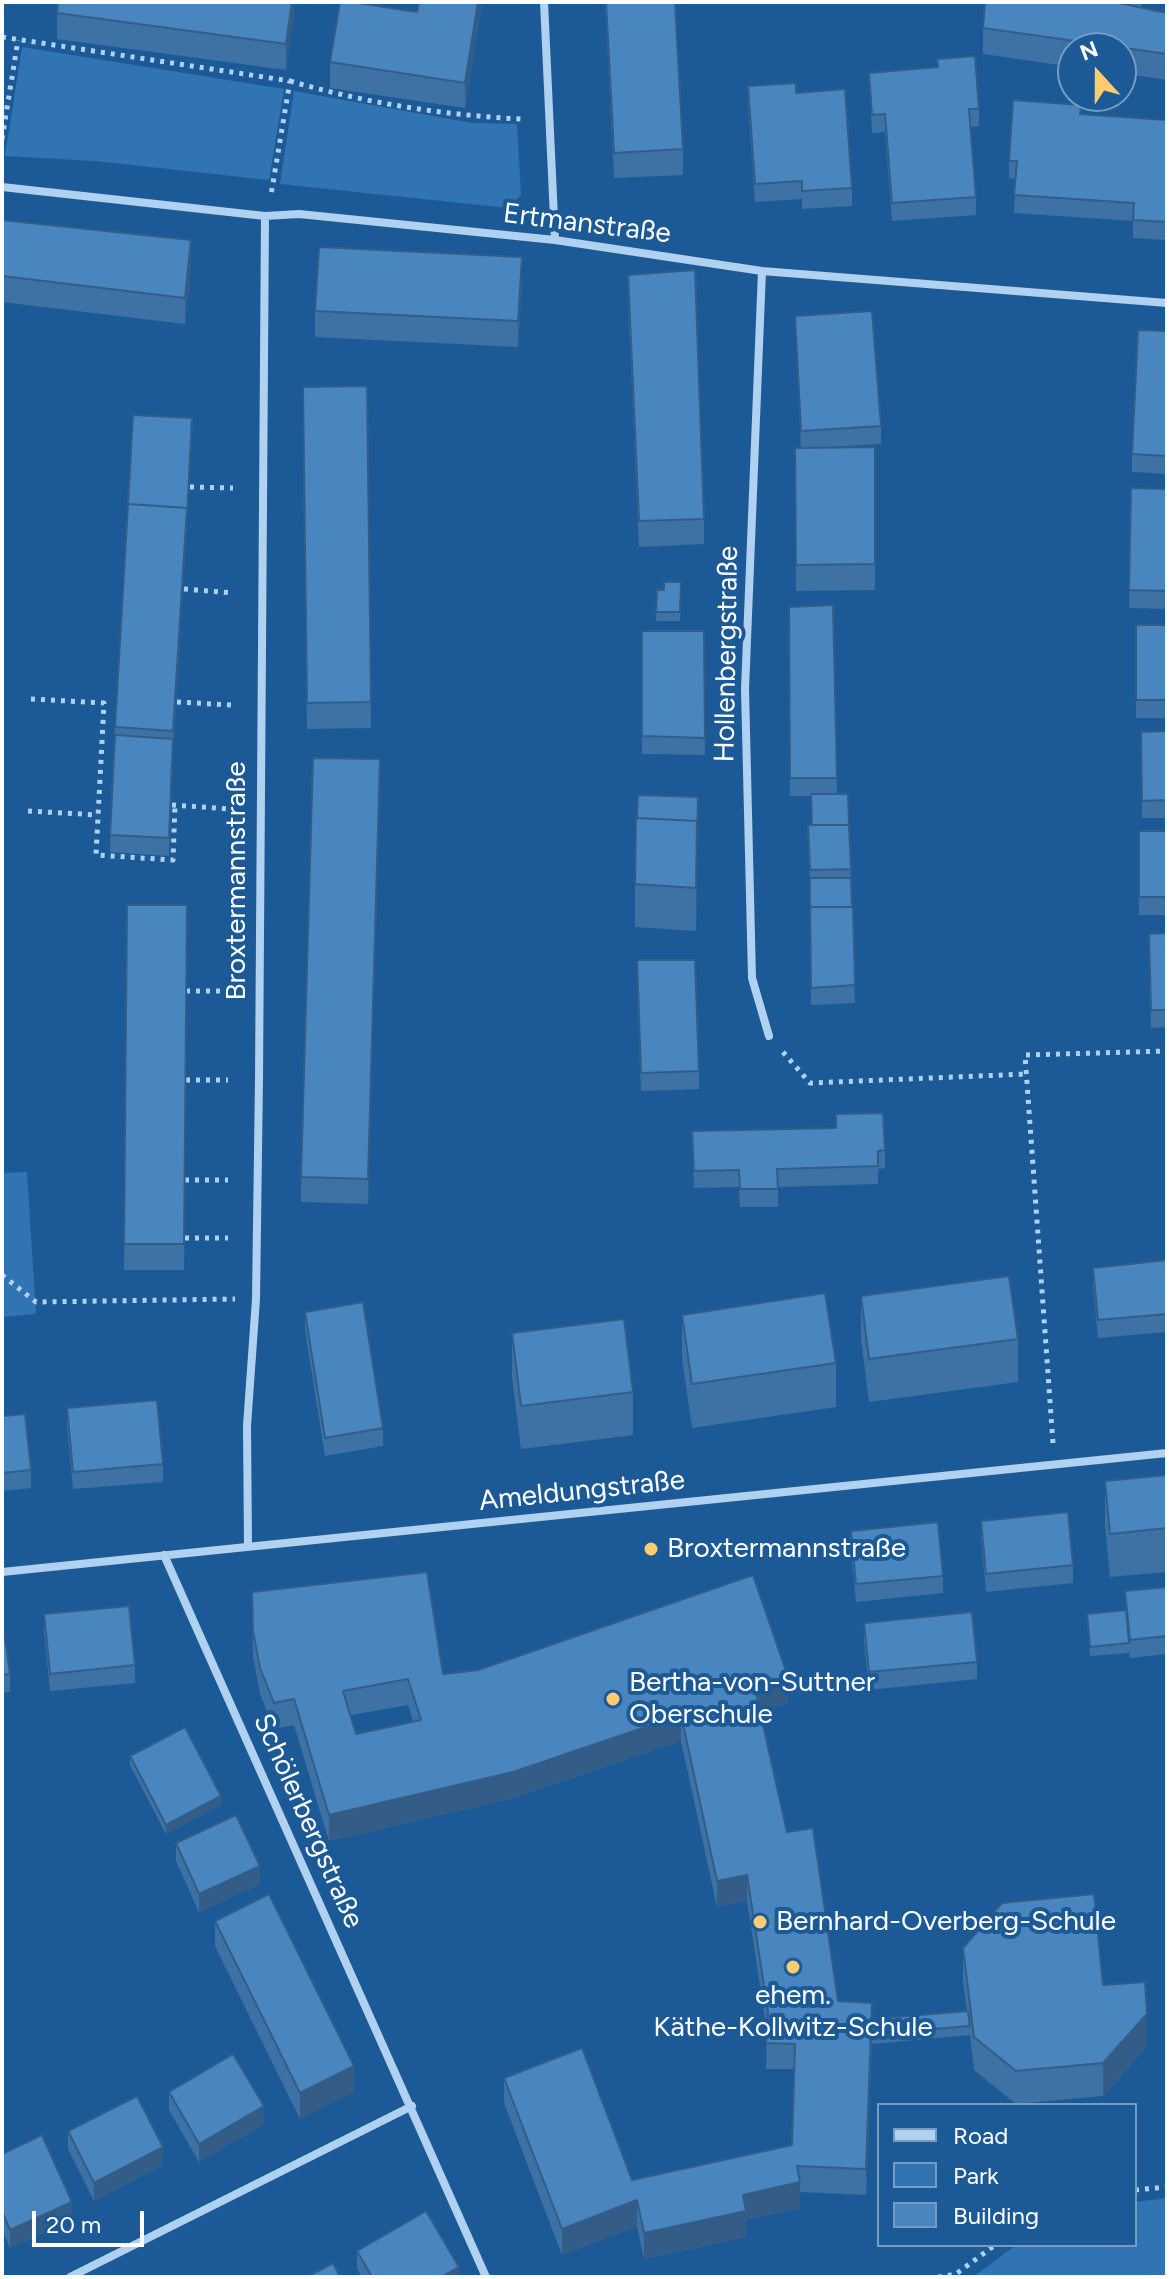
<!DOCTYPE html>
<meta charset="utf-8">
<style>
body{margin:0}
#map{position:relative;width:1169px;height:2279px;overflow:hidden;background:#1c5a97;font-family:Figtree,sans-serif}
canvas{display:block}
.frame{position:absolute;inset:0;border:4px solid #fff;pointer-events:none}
.legend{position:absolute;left:877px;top:2103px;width:260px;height:144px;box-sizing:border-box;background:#1c5a97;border:2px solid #779cc1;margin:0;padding:10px 14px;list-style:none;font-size:24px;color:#fff}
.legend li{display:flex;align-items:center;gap:16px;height:40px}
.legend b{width:40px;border:2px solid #779cc1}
.north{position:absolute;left:1057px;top:32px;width:80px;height:80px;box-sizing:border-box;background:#1c5a97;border:2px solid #779cc1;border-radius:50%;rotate:339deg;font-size:22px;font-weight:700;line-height:32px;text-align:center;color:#fff}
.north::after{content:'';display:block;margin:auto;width:28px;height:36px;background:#ffcc6f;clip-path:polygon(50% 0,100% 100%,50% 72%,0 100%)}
.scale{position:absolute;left:32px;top:2211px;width:112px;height:36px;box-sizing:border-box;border:4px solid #fff;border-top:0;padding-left:10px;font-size:24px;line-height:28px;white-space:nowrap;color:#fff;-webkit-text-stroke:6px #1c5a97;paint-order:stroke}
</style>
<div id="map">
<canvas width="1169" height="2279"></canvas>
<div class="frame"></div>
<ul class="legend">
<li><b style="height:10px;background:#b0d1f0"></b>Road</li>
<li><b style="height:22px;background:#3074b4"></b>Park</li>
<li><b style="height:22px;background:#4985bf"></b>Building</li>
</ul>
<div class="north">N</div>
<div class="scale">20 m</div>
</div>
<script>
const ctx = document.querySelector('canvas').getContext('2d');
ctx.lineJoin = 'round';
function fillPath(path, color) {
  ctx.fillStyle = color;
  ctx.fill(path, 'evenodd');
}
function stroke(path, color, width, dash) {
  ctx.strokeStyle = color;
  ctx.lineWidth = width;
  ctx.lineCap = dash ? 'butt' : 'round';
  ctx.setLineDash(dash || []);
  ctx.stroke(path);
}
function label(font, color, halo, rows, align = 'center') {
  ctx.font = font + ' Figtree,sans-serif';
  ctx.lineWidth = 8;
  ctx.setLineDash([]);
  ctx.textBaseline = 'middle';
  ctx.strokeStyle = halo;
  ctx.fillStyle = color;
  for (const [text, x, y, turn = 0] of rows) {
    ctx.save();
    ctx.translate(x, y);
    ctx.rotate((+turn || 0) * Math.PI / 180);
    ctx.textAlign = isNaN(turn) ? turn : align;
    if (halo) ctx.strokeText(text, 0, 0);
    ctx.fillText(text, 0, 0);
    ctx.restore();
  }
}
const green = new Path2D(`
 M22,47L284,89L269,180L95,161L5,156Z
 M294,91L472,123L517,124L521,195L508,208L280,184Z
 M27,1172L36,1314L2,1317V1173Z
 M1167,2198V2277H973L1016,2245H1135V2202Z`);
const path = new Path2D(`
 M2,37L290,81L271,195
 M290,81C365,103 443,115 521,119
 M2,139L18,40
 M190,487L233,488
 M184,589L233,593
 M31,699L104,703L96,855L173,860L175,805
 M177,702L231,705
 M172,805L231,809
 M28,811L98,815
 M186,991H228
 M783,1052L810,1083L1026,1074
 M186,1080H228
 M185,1180H228
 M185,1238H228
 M2,1275L36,1302L235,1299
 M1053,1443L1025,1055L1167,1051
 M1135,2190L1167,2187
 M938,2277L956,2274L995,2245`);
const street = new Path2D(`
 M544,2L555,240
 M2,187L265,216L299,214L555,240L762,271L1167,303
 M762,271L745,689L752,978L769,1036
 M248,1545L247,1426L256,1299L259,1078L265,216
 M164,1555L486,2277
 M2,1572L1167,1453
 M70,2277L412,2106`);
const wall = new Path2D(`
 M294,2V14L286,70L57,39V13Z
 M419,2H482L465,108L330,88V62L417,12Z
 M605,2H675L683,149V175L614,178Z
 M985,2H1142L1141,8L1167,13V80L1121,73V48H1073V67L983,54V28Z
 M869,73L979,109V126L970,127L976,197V215L892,221L885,132L872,133Z
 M748,86L852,188V206L802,209V199L755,202L748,104Z
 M1081,114L1167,120V240L1133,238V221L1014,213L1016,179L1009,178V161Z
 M2,220L191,266L185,324L2,302Z
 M628,275L704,519V544L639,547L628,300Z
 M522,283L518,347L315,337V311Z
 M795,316L881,426V444L812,448L875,447V590L796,591L795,448H801Z
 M1167,331V474L1132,472V454Z
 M367,386L371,728L307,729L303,387Z
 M192,436L173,757L169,856L110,852L115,727Z
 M1131,488L1167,489V609L1129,608Z
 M681,582L680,621H656L657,590H664Z
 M833,605L837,794H848L855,1003L811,1005L810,887L808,843V825H812L811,796H790L789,607Z
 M1136,625H1167V718H1136Z
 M642,631H704L705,755L642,754Z
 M1167,731V818H1142L1141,732Z
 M380,785L368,1204L301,1202V1177Z
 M698,797L696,931L635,927V884L637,818Z
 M1139,831H1167V915H1139Z
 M127,905H187L184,1270H124Z
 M1167,933V1027L1151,1028L1149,934Z
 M637,978L699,1071V1089L641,1091Z
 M836,1128L885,1150V1168L878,1169V1184L778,1187V1207H740L739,1187L694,1188L692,1131Z
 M1167,1260V1332L1098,1338L1093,1285V1268Z
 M861,1296L1018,1339V1382L869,1402L861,1339Z
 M305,1312L383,1428V1446L325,1456L305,1330Z
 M682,1315L836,1363V1407L692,1428L682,1358Z
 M512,1333L633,1392V1435L521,1449L512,1377Z
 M67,1408L163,1464V1482L73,1489L67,1426Z
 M2,1416L31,1470V1488L2,1491Z
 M1167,1475V1572L1110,1577L1105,1525V1481Z
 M981,1521L1073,1565V1583L986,1592L981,1538Z
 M851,1531L943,1576V1593L856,1602L851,1549Z
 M1167,1587V1654L1130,1658L1129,1650V1653L1090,1656L1087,1614L1126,1610L1125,1591Z
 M252,1592L443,1674L788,1703L761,1713L787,1832L838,2001L872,2019L967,2011L963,1981V1948L1103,1985L1147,2046L1103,2096L1016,2104L974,2070L970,2035L872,2044V2040L866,2195L800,2192V2208L746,2220V2237L644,2259L637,2226L562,2255L504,2103V2078L632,2180L792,2145L795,2069H766L767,2032L747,1900L717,1907L681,1741L513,1798L329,1841L294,1725L274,1729L260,1694L253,1656ZM408,1705L413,1721L356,1734L351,1715Z
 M44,1614L135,1665V1683L50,1691L44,1632Z
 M2,1618L10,1674V1692L2,1693Z
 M864,1623L977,1662V1679L869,1690L864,1641Z
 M130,1756L221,1805L166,1834L130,1765Z
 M176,1843L260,1884L199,1912L176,1861Z
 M215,1921L354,2092L300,2119L215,1946Z
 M169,2092L264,2124L199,2162L169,2110Z
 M68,2131L163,2165L94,2201L68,2149Z
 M2,2154L72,2220L10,2248L2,2229Z
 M357,2251L459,2277H362L357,2269Z`);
const shadedWall = new Path2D(`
 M292,2H294V14L286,70V44Z
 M478,2H482L465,108V83Z
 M191,240V266L185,324V298Z
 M522,257V283L518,347V321Z
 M192,418V436L173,757V731Z
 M380,759V785L368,1204V1179Z
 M698,797L696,931V888Z
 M788,1677V1703L755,1715V1689Z
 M681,1715V1741L513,1798L329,1841V1815Z
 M221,1796V1805L166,1834V1825Z
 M260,1866V1884L199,1912V1894Z
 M747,1875V1900L717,1907V1881Z
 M872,2003V2029L866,2195V2169Z
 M1147,2014V2046L1103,2096V2063Z
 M354,2066V2092L300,2119V2093Z
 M264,2106V2124L199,2162V2144Z
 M163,2147V2165L94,2201V2183Z
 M800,2182V2208L746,2220V2237L644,2259V2233L743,2195Z
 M637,2200V2226L562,2255V2229Z
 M72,2202V2220L10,2248V2230Z
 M459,2267V2277H441Z`);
const building = new Path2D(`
 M58,2H292L286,44L57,13Z
 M340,2H352L417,12L419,2H478L465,83L330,62Z
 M606,2H675L683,149L614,153Z
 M985,2H1114L1167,13V54L983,28Z
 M975,56L979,109H969L976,197L892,203L885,114L872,115L869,73L938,67L937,59Z
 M796,83V93L845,89L852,188L802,191V181L755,184L748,86Z
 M1013,100L1081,105L1080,114L1167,120V222L1133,220L1134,203L1014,195L1017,161H1009Z
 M2,220L191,240L185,298L2,276Z
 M319,247L522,257L518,321L315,311Z
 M695,270L704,519L639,521L628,275Z
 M872,311L881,426L801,431L795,316Z
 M1138,330L1167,331V456L1132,454Z
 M367,386L371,702L307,703L303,387Z
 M133,415L192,418L187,516V508L128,504Z
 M875,447V564L796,565L795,448Z
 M1131,488L1167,489V591L1129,590Z
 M128,504L187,508L173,731L115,727Z
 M664,582H681L680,612H656L657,590H664Z
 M833,605L837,778H790L789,607Z
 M1136,625H1167V700H1136Z
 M642,631H704L705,738L642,736Z
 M1167,731V800L1142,801L1141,732Z
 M115,735L173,739L169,838L110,835Z
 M313,758L380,759L368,1179L301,1177Z
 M811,794H848L849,825H812Z
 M638,795L698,797L697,846V821L637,818Z
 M636,818L697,821L696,888L635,884Z
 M808,825H849L851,869L810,870Z
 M1139,831H1167V897H1139Z
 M810,878H851L852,907H810V916Z
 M127,905H187L184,1244H124Z
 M810,907H853L855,985L811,988Z
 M1167,933V1010H1151L1149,934Z
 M637,960H695L699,1071L641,1073Z
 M883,1113L885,1150L878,1151V1166L777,1169L778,1189H740L739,1170L694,1171L692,1131L836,1128V1114Z
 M1167,1260V1314L1098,1320L1093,1268Z
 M1009,1276L1018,1339L869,1359L861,1296Z
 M825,1293L836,1363L692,1384L682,1315Z
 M363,1302L383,1428L325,1438L305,1312Z
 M624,1319L633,1392L521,1406L512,1333Z
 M157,1400L163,1464L73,1472L67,1408Z
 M25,1414L31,1470L2,1473V1416Z
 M1167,1475V1528L1110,1534L1105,1481Z
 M1068,1512L1073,1565L986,1574L981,1521Z
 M938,1522L943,1576L856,1584L851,1531Z
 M427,1572L443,1674L478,1670L753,1575L788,1677L755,1689L787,1832L813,1828L838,2001L872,2003L866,2169L797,2166L800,2182L743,2195L746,2211L644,2233L637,2200L562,2229L504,2078L582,2048L632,2180L792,2145L795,2044L766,2043L768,2012L747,1875L717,1881L681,1715L513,1772L329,1815L294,1699L274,1703L260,1668L253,1631L252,1592ZM408,1679L421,1720L356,1734L343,1691Z
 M1167,1587V1636L1130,1640L1125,1591Z
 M129,1606L135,1665L50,1674L44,1614Z
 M1126,1610L1129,1643L1090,1647L1087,1614Z
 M972,1612L977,1662L869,1672L864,1623Z
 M2,1618L10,1674L2,1675Z
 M185,1727L221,1796L166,1825L130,1756Z
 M236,1815L260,1866L199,1894L176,1843Z
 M269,1894L354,2066L300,2093L215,1921Z
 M1094,1894L1103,1985L1145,1982L1147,2014L1103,2063L1016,2071L974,2037L963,1948L1002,1903Z
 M968,2011L970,2026L872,2034V2019Z
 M233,2054L264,2106L199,2144L169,2092Z
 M137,2096L163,2147L94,2183L68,2131Z
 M42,2135L72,2202L10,2230L2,2211V2154Z
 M426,2211L459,2267L441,2277H372L357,2251Z
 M333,2263L340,2277H307Z`);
const markers = [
 [651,1549,8,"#ffcc6f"],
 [613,1699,8,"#ffcc6f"],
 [760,1922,8,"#ffcc6f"],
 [793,1967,8,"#ffcc6f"]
];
const streetNames = [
 ["Ertmanstraße",587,224,7],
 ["Hollenbergstraße",727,654,-89],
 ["Broxtermannstraße",237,881,-90],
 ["Ameldungstraße",582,1491,-6],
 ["Schölerbergstraße",308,1821,66]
];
const poiNames = [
 ["Broxtermannstraße",667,1549],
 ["Bertha-von-Suttner",629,1683],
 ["Oberschule",629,1715],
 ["Bernhard-Overberg-Schule",776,1922],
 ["ehem.",793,1996,"center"],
 ["Käthe-Kollwitz-Schule",793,2028,"center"]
];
fillPath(green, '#3074b4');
stroke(path, '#b0d1f0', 5, [4, 6]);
stroke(street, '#b0d1f0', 8);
fillPath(wall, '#3f72a4');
fillPath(shadedWall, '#335d86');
fillPath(building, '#4985bf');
stroke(building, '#335d86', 2);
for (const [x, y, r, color] of markers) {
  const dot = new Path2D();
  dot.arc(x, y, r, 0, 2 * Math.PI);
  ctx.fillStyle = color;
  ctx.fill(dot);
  stroke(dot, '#1c5a97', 3);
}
label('28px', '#fff', '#1c5a97', streetNames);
label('28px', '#fff', '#1c5a97', poiNames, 'left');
</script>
